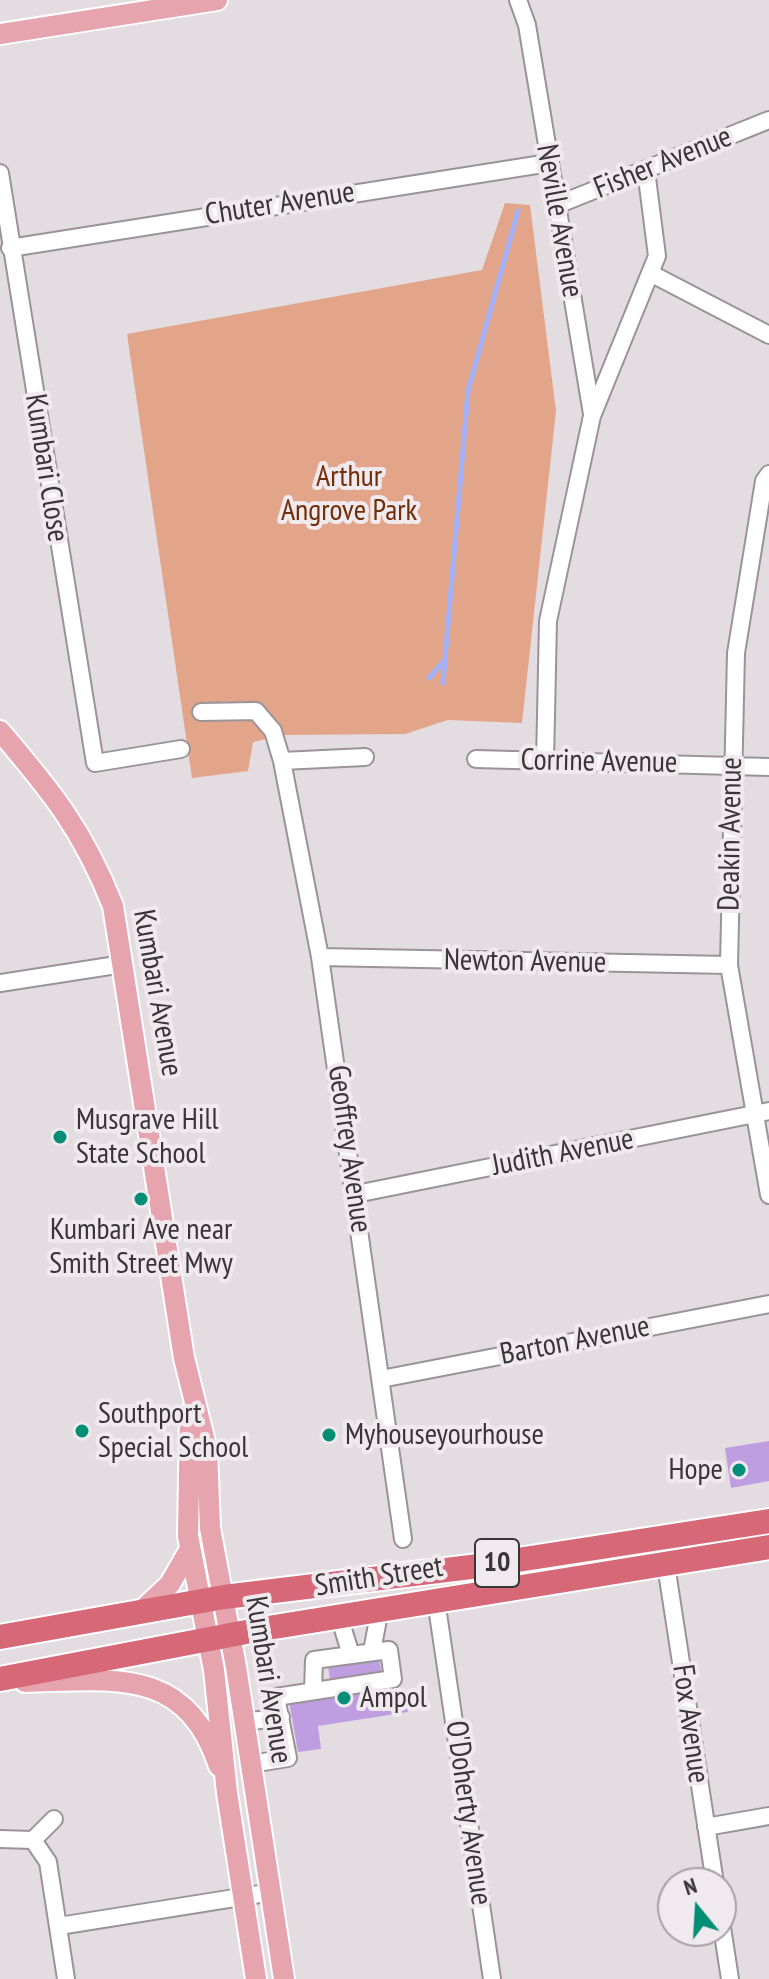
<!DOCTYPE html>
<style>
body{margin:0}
#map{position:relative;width:769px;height:1979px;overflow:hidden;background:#e3dce0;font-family:"PT Sans Narrow",sans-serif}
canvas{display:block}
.north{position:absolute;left:657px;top:1867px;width:80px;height:80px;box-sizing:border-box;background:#f0e9ed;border:2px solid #a7a1a5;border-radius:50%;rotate:342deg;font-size:22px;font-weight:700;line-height:32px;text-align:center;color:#393638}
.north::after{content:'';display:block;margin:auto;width:28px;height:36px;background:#008e77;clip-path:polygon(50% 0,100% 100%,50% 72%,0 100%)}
</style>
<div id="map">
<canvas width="769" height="1979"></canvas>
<div class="north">N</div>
</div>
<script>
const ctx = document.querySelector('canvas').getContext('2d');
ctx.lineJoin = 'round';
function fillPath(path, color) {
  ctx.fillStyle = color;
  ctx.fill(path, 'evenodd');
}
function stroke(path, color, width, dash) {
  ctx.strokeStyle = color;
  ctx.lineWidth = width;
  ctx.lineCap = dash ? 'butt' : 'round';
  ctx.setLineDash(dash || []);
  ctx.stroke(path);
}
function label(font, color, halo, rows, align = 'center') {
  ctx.font = font + ' "PT Sans Narrow",sans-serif';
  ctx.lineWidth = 8;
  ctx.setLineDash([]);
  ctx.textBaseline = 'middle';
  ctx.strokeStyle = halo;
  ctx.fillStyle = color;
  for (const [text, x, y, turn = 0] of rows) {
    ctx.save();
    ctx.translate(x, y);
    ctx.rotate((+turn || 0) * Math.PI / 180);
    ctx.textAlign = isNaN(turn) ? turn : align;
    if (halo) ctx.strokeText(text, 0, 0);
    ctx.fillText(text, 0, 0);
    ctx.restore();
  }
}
const green = new Path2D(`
 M505,203L530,205L556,411L522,723L448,720L405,734L284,735L253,742L248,771L192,778L127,334L482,270Z`);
const stream = new Path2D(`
 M429,678L444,661
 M443,683L468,391L518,211`);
const building = new Path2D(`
 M769,1441V1481L731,1488L725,1448Z
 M379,1659L384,1683L358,1687L360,1695L392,1690L393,1697L405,1695L408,1712L318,1726L321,1749L298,1752L289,1701L332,1694L328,1666Z`);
const minor = new Path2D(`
 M518,0L527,25L592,414
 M0,173L95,763L181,749
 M557,205L769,120
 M10,248L549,163
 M650,273L769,335
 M769,474L764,481L736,653L729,965L769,1195
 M201,712L256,711L273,731L282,761L320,957L403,1539
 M476,759L769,767
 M282,761L365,757
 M545,762L548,621L592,416L657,256L646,170
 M320,957L729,965
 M0,983L123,964
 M356,1194L769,1111
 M381,1379L769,1304
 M666,1565L715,1883
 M436,1600L492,1979
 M339,1616L351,1655
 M372,1651L380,1609
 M245,1722L281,1717
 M251,1764L288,1758L276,1697L393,1679L389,1650L314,1660L313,1691
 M706,1827L769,1816
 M0,1839L33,1840L48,1862L66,1979
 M33,1840L54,1819
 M721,1921L730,1979
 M59,1926L272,1892`);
const major = new Path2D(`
 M0,34L217,0
 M0,731C52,792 83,830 113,906L184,1358L207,1450L210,1528L236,1667L284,1979
 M190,1413L188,1536L214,1670L227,1793L256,1979
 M138,1614L170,1584L190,1549
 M25,1682C111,1680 186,1665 219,1766`);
const highway = new Path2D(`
 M0,1637L224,1597L479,1566L769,1521
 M0,1679L262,1629L769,1547`);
const markers = [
 [60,1137,8,"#008e77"],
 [141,1199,8,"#008e77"],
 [82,1431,8,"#008e77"],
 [329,1435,8,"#008e77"],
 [739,1470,8,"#008e77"],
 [344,1698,8,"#008e77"]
];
const shields = [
 [497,1563,44]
];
const shieldNames = [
 ["10",497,1563]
];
const streetNames = [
 ["Fisher Avenue",663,163,-22],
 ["Chuter Avenue",280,204,-9],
 ["Neville Avenue",559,221,80],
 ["Kumbari Close",46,468,81],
 ["Corrine Avenue",599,762,1],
 ["Deakin Avenue",731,834,-89],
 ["Newton Avenue",525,962,1],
 ["Kumbari Avenue",157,993,80],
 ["Geoffrey Avenue",349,1149,82],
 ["Judith Avenue",563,1153,-11],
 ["Barton Avenue",575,1341,-11],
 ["Smith Street",379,1577,-9],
 ["Kumbari Avenue",268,1680,81],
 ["Fox Avenue",690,1724,82],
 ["O'Doherty Avenue",468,1813,82]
];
const parkNames = [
 ["Arthur",349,477],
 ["Angrove Park",349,511]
];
const poiNames = [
 ["Musgrave Hill",76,1120],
 ["State School",76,1154],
 ["Kumbari Ave near",141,1230,"center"],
 ["Smith Street Mwy",141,1264,"center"],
 ["Southport",98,1414],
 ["Special School",98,1448],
 ["Myhouseyourhouse",345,1435],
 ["Hope",723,1470,"right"],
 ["Ampol",360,1698]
];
fillPath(green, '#e3a589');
stroke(stream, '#a3b2f8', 5);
fillPath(building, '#bf9de1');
stroke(minor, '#9a9398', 20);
stroke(major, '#fff', 24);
stroke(highway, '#fff', 28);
stroke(minor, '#fff', 16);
stroke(major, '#e6a4ae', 20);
stroke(highway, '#d66878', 24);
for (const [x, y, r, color] of markers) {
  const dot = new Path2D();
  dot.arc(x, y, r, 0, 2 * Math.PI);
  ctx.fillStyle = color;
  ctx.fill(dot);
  stroke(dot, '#f0e9ed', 3);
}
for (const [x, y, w] of shields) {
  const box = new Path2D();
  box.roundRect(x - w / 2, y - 24, w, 48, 6);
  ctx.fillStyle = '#f0e9ed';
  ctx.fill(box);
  stroke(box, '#393638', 2);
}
label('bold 28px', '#393638', null, shieldNames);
label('30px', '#393638', '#f0e9ed', streetNames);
label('30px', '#712e08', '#f0e9ed', parkNames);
label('30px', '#393638', '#f0e9ed', poiNames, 'left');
</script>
